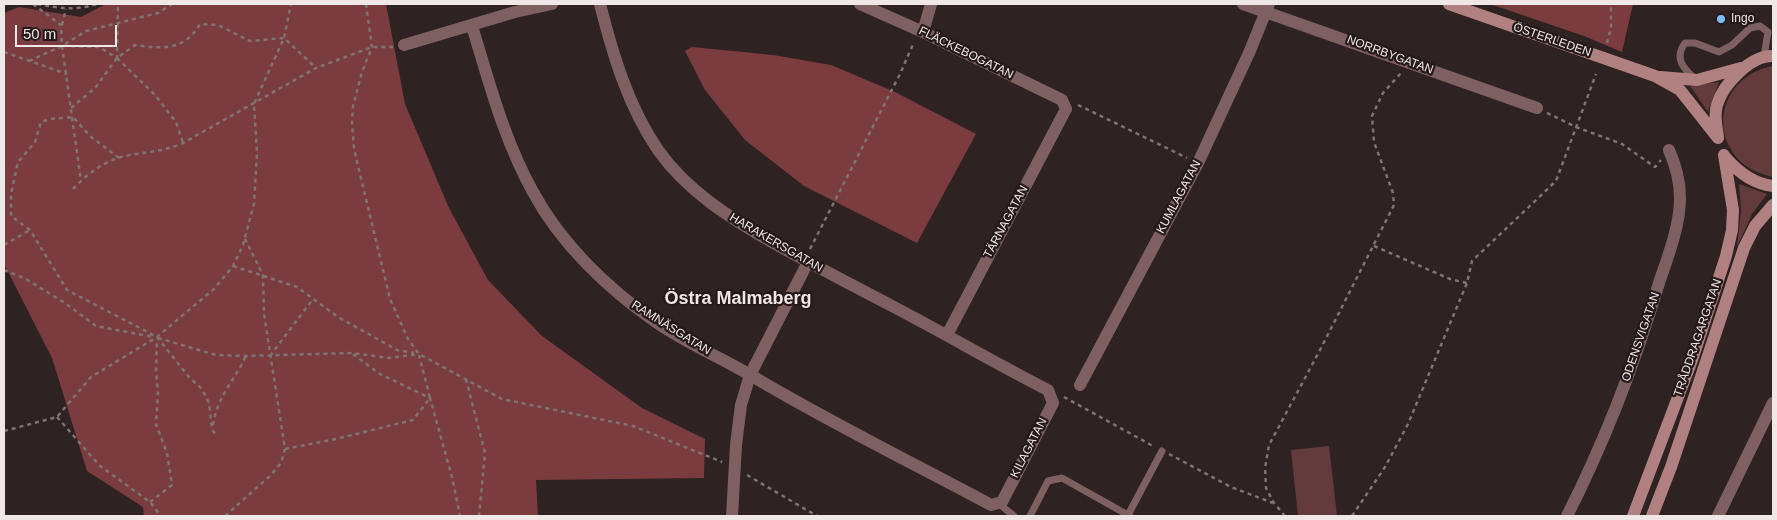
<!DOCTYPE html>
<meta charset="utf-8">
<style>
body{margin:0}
#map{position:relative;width:1777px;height:520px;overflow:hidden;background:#2f2222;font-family:Helvetica,sans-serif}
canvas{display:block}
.frame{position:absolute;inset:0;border:5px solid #f0e7e7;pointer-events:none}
.scale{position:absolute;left:15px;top:25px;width:102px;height:22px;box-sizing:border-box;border:2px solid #f0e7e7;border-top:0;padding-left:6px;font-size:15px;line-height:18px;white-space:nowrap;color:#f0e7e7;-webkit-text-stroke:4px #251919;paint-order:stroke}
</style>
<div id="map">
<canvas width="1777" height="520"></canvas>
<div class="frame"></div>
<div class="scale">50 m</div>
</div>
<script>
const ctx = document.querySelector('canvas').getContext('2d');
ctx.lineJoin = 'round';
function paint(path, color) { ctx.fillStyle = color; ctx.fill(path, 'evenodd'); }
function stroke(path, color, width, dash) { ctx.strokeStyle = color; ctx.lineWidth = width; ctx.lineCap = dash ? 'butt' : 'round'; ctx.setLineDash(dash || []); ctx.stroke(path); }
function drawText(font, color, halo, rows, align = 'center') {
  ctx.font = font + ' Helvetica,sans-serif'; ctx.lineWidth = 4.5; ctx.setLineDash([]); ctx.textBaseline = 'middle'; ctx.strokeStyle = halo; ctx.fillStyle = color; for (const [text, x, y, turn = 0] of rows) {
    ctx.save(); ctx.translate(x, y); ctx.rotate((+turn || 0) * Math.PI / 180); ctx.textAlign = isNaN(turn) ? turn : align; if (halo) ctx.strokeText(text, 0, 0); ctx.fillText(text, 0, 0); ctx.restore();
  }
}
paint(new Path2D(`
 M1773,66V177H1772C1759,173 1747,169 1738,159C1707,123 1728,74 1773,66Z
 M1719,82L1708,112L1690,86Z
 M1739,184L1767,194L1752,214L1737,247L1741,211Z
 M1329,446L1337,516H1298L1291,450Z`), '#633b3d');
paint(new Path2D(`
 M106,4H386L405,104L449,208L488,280L542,336L642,408L705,439L704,478L536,480L538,516H144L143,507L87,471L52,358L4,264V13L19,7L81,17Z
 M1490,4H1633L1622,52L1584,36Z
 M692,47L773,55L831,65L895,92L976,134L917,243L804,186L745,140L705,90L685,51Z`), '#7b3c3f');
stroke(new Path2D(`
 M33,4L61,25L62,46L81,181
 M37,4C60,8 74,11 97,4
 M366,4L372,47L362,72L353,106L352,123L354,149L390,299L408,339L419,354L502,399L633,426L722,462
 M62,25L66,9
 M1607,43L1611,28V4
 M63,46L99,47L117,58L118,4
 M4,52L67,74
 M117,58L155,95L176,122L183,143
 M29,61L62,46L86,31L158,13L172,4
 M1078,105L1187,158
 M71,108L95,88L117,58L135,45C163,49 184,51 200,24L218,25L250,41L284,38L316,68
 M1547,113L1576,127L1622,144L1655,167L1661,160
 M119,158L90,136L73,117L50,119L41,122L35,142L18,162L11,194V216L30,230L67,290L157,337L189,377L202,389L209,403L212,429L217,437
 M73,189C86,175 103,162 121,157C142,152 163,152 183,143L316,68L372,47H393
 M4,245L30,230
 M1374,246L1450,279L1467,283
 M810,249L900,74L914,42
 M233,266L297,287L338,317L397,350L414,353
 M4,270L26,279L65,303L96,326L153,337
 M158,338L216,355L246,356L352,353L389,358L419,354
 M353,354L380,374L430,398L452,477L460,516
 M270,356L313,299
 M466,379L485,453L479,516
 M1064,397L1153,446
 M57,417L100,466L150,502L161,516
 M213,425C218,395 233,383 246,356
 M4,431L57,417L91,377L157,337L215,288L233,266L243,245L254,204L257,153L254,104L284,38L291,4
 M285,449L336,439L413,420L430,398L419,355
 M1169,454L1231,487L1273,503
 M747,475L817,516
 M150,502L172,485L167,453L156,424L158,393L156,370L157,339
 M225,516L271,475L281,463L285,449L264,314L263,275L245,239
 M1285,516L1274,503L1266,488L1265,468L1269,445L1320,350L1394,205L1393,193L1374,142L1372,116L1383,93L1401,73
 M1352,516L1385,467L1408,424L1467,283L1472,261L1556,181L1596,74`), '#7f7373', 2.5, [4, 4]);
stroke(new Path2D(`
 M1694,78C1683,68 1674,58 1685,43H1695L1719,52L1732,45L1750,28L1760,26L1768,32L1764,56
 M998,503L1014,516
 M1030,516L1048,481L1062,478L1128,515L1127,516
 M1130,516L1128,515L1162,451`), '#7f6061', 7);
stroke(new Path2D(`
 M860,4L923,32L1062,100L1066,109L947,335
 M1243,4L1537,108
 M472,26C489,82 504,140 533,192C561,244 608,289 656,322C686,343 720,357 752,376C829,422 911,462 991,505L1002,502L1053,403L1048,390C995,363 944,333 892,306C852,285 811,264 772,242C730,218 687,191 658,150C628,106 613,55 600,4
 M923,32L931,4
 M404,45L515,12L552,4
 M1080,385L1198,163L1249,53L1269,4
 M1567,516C1605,441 1635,363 1659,283C1668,256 1680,226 1680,198C1680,180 1676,166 1669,150
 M1718,516L1773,403`), '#7f6061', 12);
stroke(new Path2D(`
 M732,516L736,445L741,405L750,375L808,262`), '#7f6061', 12);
stroke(new Path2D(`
 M1449,4L1655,76L1680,90L1718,138
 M1660,77L1697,80L1741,68
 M1718,136C1716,126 1714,115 1717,105C1723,84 1751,55 1773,56
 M1725,157C1738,172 1753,184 1773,186
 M1633,516L1692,360L1726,256L1732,230L1733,210L1724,155
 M1652,516L1671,467L1744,248L1755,226L1773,205`), '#b18181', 12);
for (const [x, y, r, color] of [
 [1721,19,5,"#7dbef9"]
]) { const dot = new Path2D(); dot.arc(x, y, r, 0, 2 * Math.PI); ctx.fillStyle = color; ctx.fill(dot); stroke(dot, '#251919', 2); }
drawText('12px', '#f0e7e7', '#251919', [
 ["Ingo",1731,19]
], 'left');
drawText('12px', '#f0e7e7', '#251919', [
 ["ÖSTERLEDEN",1552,40,19],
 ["FLÄCKEBOGATAN",966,53,26],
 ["NORRBYGATAN",1390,55,20],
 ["KUMLAGATAN",1179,197,-62],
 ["TÄRNAGATAN",1006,222,-62],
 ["HARAKERSGATAN",776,243,30],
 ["RAMNÄSGATAN",671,328,32],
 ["ODENSVIGATAN",1641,337,-71],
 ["TRÅDDRAGARGATAN",1698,338,-71],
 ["KILAGATAN",1029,448,-63]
]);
drawText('bold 18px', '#f0e7e7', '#251919', [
 ["Östra Malmaberg",738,299]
]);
</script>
